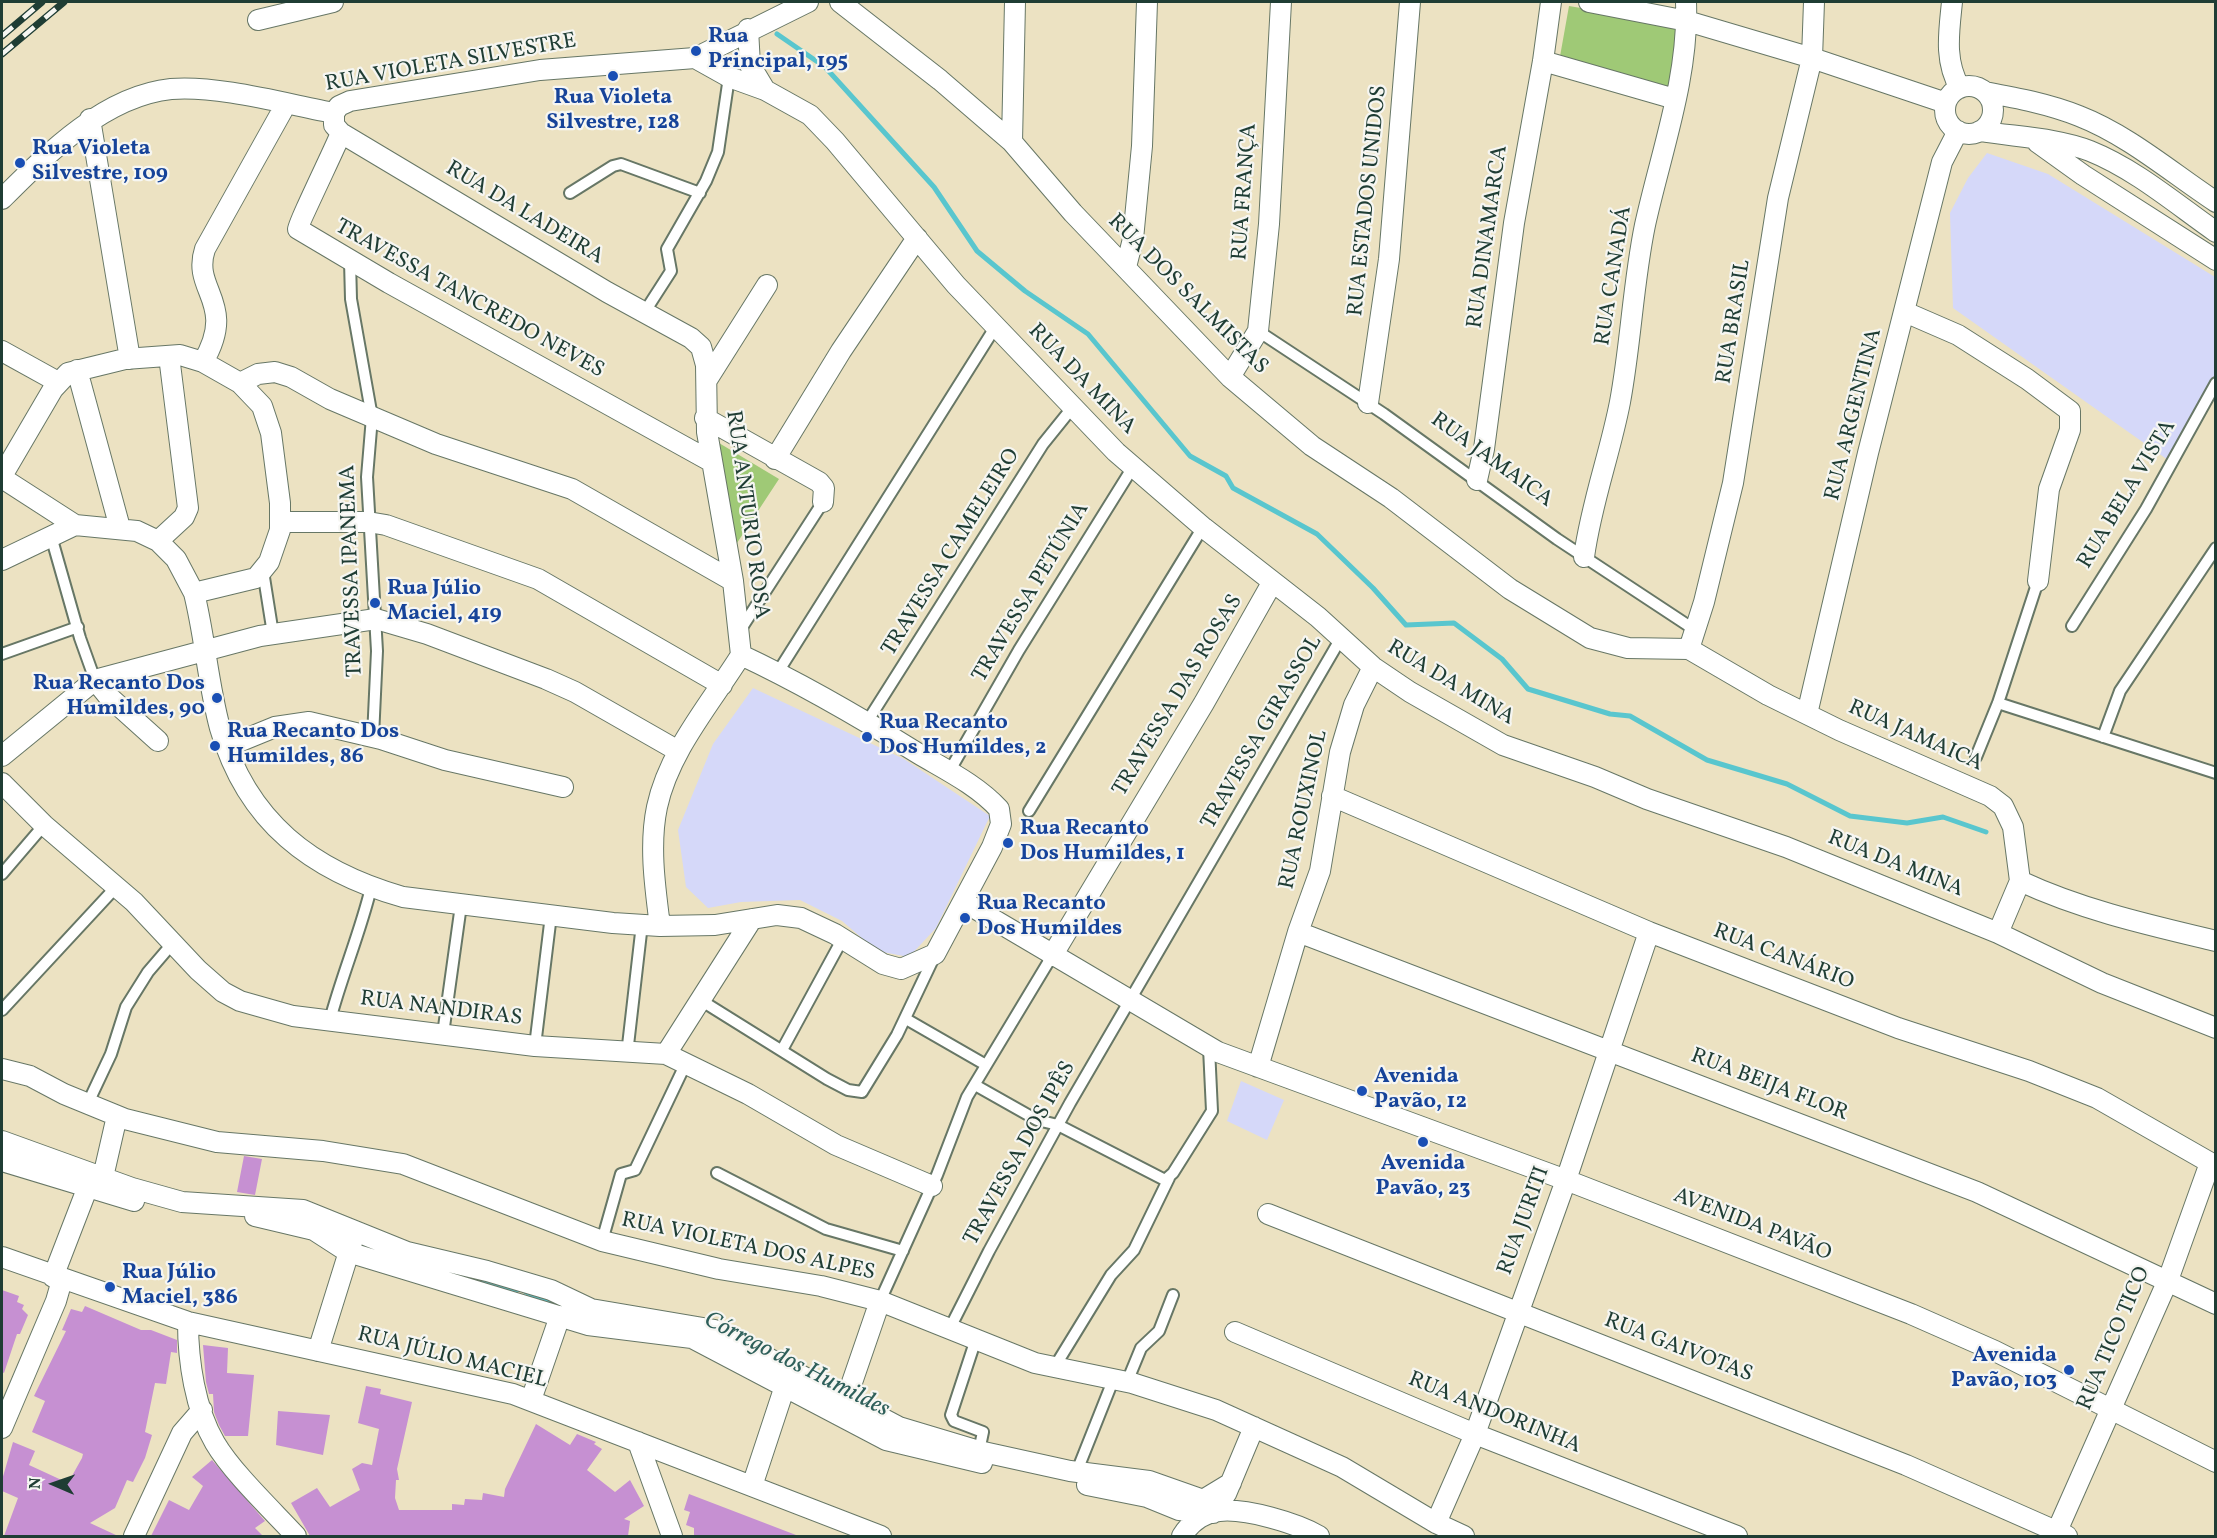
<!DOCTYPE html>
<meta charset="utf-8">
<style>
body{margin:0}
#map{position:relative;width:2217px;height:1538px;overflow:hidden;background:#ece2c2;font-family:Vollkorn,serif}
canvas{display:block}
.frame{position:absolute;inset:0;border:3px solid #1f3d34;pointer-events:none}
.north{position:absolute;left:24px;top:1454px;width:60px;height:60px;-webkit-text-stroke:4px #f6f6f2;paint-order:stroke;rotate:272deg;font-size:16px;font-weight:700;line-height:24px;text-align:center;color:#1f3d34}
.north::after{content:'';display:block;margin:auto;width:21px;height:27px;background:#1f3d34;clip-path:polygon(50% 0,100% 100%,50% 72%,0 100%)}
</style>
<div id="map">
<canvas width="2217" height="1538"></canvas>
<div class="frame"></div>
<div class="north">N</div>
</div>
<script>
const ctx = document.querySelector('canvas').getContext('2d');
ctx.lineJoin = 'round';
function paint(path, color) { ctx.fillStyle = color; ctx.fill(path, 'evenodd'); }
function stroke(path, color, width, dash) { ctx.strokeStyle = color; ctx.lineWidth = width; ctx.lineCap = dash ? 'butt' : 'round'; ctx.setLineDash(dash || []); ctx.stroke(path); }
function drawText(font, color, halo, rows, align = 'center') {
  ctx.font = font + ' Vollkorn,serif'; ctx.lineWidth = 4.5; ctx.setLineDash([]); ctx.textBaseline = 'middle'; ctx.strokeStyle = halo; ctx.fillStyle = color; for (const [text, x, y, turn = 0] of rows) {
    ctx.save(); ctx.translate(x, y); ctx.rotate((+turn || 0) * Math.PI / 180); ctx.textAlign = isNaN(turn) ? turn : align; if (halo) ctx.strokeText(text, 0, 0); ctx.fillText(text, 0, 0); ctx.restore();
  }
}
paint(new Path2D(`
 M1987,153L2048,174L2215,277V374L2168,460L1953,308L1950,213L1968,178Z
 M753,688L904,759L990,816L936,928L909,957L877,951L842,921L800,900L741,902L708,908L686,887L678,830L713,744Z
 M1241,1081L1284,1100L1267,1140L1227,1121Z`), '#d5d8f9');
paint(new Path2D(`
 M1569,6L1681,25L1668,91L1559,62Z
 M719,443L779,479L735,546Z`), '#9fc976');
stroke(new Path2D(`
 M777,34L825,67L934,187L977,251L1025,291L1088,334L1190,456L1226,476L1233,488L1317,534L1373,588L1406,625L1454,623L1502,659L1528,689L1610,714L1630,716L1707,760L1787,784L1850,816L1907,823L1943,817L1986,832
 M468,1279L517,1290
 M526,1292L562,1308`), '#59c6ce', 5);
paint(new Path2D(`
 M244,1156L262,1159L255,1195L237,1192Z
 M2,1290L19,1296L17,1302L24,1305L22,1309L28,1315L20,1334H17L4,1373L2,1372Z
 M85,1306L141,1330H151L177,1340V1353L171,1352L166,1384L155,1383L145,1432L152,1435L145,1458L133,1482L127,1480L115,1508L90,1523L118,1536H4L18,1498L2,1491V1480L13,1442L35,1451L29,1465L68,1483L82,1458L83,1454L32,1432L45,1401L34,1396L66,1331L62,1330L71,1309L82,1312Z
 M203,1345L228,1348L227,1373L254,1375L248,1436H225L219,1425L214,1412L213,1394H209L206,1382Z
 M366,1386L381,1389L380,1394L412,1402L397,1469L399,1480H396L395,1498L399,1510H452V1504L464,1505L465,1499L482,1500L483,1493L504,1497L505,1489L536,1424L570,1445L577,1434L596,1442L594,1444L602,1449L587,1470L615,1492L630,1480L644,1506L624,1519L630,1521L628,1536H310L291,1503L317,1488L330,1507L360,1490L352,1469L362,1463L372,1465L379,1429L358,1423Z
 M278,1411L330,1415L323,1455L276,1445Z
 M212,1460L265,1521L255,1528L263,1536H151L169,1500L189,1510L203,1486L192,1477Z
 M689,1494L796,1535V1536H694V1528L686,1525L690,1512L684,1510Z`), '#c690d2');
const lane = new Path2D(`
 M570,193L613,166L621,164L700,193
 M350,261L351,299L372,417L367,477L377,651L373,737
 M644,313L671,271L667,249L706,181L718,152L729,77
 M1258,331L1384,414L1557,539L1695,630
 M51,536L80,638L95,680
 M263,571L273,634
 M2072,626L2146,509L2216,383
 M739,632L823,502
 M2,654L78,627
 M778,672L996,326
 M1998,703L2216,773
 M867,722L1043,444L1072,408
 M2103,737L2120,691L2216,548
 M1976,757L1998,703L2038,581
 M949,772L1019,650L1133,467
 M1029,811L1203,527
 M2,874L44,825
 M702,1001L827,1079L848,1090L862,1092L897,1035L935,955
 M2,1010L117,886
 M906,1019L986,1065
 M330,1020C342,975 360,933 371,888
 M443,1034L461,905
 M535,1046L551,915
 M782,1050L843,938
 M627,1054L642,924
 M975,1085L1037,1120L1058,1125L1165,1180L1173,1173L1212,1111L1209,1048
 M87,1105L111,1054L126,1007L148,972L172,944
 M717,1173L826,1229L903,1251
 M602,1241L621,1174L635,1170L686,1063
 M880,1301L937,1175L967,1097L1052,956
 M950,1328L989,1251L1070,1103L1341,638
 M976,1339L951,1415L954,1421L983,1432L979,1451
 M1054,1368L1111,1275L1134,1250L1169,1178
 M1127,1382L1141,1348L1159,1331L1173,1295
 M1077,1471L1114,1378`);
const street = new Path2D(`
 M840,2L940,80L1012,142L1073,213L1230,377L1312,446L1391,498L1510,589L1590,638L1628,648L1689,649L1768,695L1839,730L1990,796L2003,806L2013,827L2020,881L1998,933
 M1589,2L1687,21L1812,58L1946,103
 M1952,2C1949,32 1944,61 1960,88
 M258,20L333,2
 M748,29L750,65L765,90
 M695,58L729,77L765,90L810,115L835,141L956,285L1116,452L1204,528L1318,617L1373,667L1410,692L1503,745L1595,777L1647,799L1786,847L1998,933L2102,983L2216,1028
 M1543,61L1675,99
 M1945 110a24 24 0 1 1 48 0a24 24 0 1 1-48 0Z
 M1985,92C2017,98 2049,104 2079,116C2128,135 2172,173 2216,202
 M334,113V125L341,133L607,292L691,338L701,347L706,365L707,432L733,581L741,655
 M334,113L339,106L350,101L540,70L695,58L808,2
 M90,119L130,359
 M1980,131C2016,137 2057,138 2090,151C2135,169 2176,204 2216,232
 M341,133C336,146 298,224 298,229L389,283L712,462
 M1012,142L1015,2
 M2037,142L2083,175L2216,260
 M2,199C47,154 104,96 171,89C218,85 286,104 334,113
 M1126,267L1133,239L1142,146L1147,2
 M1905,312L1958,335L2027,379L2070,411V430L2049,489L2038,581
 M2,351L58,382
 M203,362C238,302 191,291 205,249L286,104
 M77,370L120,528
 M1230,377L1258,331L1269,224L1281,2
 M707,380L767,285
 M240,383L258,374L275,372L291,377L330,399L436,444L572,489L733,581
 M1368,403L1389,259L1410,2
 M705,418L819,482L824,488L823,502
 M775,459L841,351L917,238
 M2,476L53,389L68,373L125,359L180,355L203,362L240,383L262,406L271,433L280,503V530L269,562L256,578L194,593
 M2,478L75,525
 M1477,480L1484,449L1514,223L1543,61L1551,2
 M281,522H368L386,525L538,579L722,685
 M158,541L184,517L188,508L169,356
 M1584,557C1591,504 1610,454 1620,402C1631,343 1633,283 1645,225C1661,152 1689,77 1686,2
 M2,560L75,525L137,531L158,541L176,559L194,593C205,637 208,684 220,728C247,822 312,871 403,897L613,923L660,926L715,925L777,915L801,918L835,934L883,964L901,969L935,954L992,847L1001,824L999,809C977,785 946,770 919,754C861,718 803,684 741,655
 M1689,649L1704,602L1733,483L1778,198L1812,58L1814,2
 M95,680L108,696L158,741
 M1807,714L1868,453L1942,162L1958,131
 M226,747L275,727L309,722L381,739L445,760L563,787
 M2,756L95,680L260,636L376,619L427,634L546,679L575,692L673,748
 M2,783L44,825L134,902L198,970L223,992L240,1001L293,1016L535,1046L666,1054L748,1094L836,1145L932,1186
 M1332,796L1649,932L1898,1028L2029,1071L2097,1098L2216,1166
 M2020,881C2082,910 2149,925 2216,941
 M964,902L1218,1052L1566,1180L1911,1314L1995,1351L2216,1462
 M660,926C655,887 649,845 657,807C669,751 711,703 741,655
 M1298,932L1977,1192L2216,1304
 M1052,956L1204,703L1272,583
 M666,1054L752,919
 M1258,1067L1298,932L1320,871L1340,752L1354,705L1373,667
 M2,1069L30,1076L64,1094L125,1119L217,1142L323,1151L403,1164L602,1241L719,1269L821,1286L880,1301L1035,1363L1132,1383L1216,1410L1342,1467L1436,1523L1464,1536
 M2,1141L132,1188L182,1202L303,1210L407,1252L487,1271L551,1290L591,1309L715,1330L899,1427L979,1451L1070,1471L1149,1481L1203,1500L1231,1483
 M2,1161L134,1201
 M103,1177L117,1116
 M1268,1214L1906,1465L2067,1536
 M255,1216L314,1230L348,1252L588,1325L692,1338L886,1440L982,1463
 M2,1257L188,1322L513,1394L881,1536
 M53,1277L92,1176
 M188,1322C188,1361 195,1409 215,1443C232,1472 272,1510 296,1536
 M1235,1332L1475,1434L1737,1536
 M318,1351L352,1242
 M847,1397L880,1301
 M531,1400L560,1316
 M2,1428L56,1301L62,1280
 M638,1442L672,1536
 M1087,1485L1147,1497L1179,1510L1213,1513
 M752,1486L785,1386
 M1226,1494L1254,1427
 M1436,1523L1475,1434L1566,1180L1649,932
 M2057,1531L2168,1280L2210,1163
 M134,1536L182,1433L202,1410
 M1182,1536C1190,1523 1203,1513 1219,1511C1246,1508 1296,1523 1319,1536`);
stroke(lane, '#677766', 14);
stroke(street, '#677766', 22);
stroke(lane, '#fff', 10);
stroke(street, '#fff', 20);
const rail = new Path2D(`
 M2,36L42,2
 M2,54L64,2`);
stroke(rail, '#1f3d34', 7);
stroke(rail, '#f6f6f2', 4.5, [14]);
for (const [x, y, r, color] of [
 [696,51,6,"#1a4fb4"],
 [613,76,6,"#1a4fb4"],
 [20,163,6,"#1a4fb4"],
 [375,603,6,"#1a4fb4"],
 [217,698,6,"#1a4fb4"],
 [867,737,6,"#1a4fb4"],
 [215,746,6,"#1a4fb4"],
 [1008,843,6,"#1a4fb4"],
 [965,918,6,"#1a4fb4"],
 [1362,1091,6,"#1a4fb4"],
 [1423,1142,6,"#1a4fb4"],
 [110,1287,6,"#1a4fb4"],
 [2069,1370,6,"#1a4fb4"]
]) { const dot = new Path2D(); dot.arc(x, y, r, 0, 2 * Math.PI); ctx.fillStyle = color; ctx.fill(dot); stroke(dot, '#f6f6f2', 2); }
drawText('bold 22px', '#164399', '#f6f6f2', [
 ["Rua",708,38],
 ["Principal, 195",708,63],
 ["Rua Violeta",613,99,"center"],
 ["Silvestre, 128",613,124,"center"],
 ["Rua Violeta",32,150],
 ["Silvestre, 109",32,175],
 ["Rua Júlio",387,590],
 ["Maciel, 419",387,615],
 ["Rua Recanto Dos",205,685,"right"],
 ["Humildes, 90",205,710,"right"],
 ["Rua Recanto",879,724],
 ["Dos Humildes, 2",879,749],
 ["Rua Recanto Dos",227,733],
 ["Humildes, 86",227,758],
 ["Rua Recanto",1020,830],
 ["Dos Humildes, 1",1020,855],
 ["Rua Recanto",977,905],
 ["Dos Humildes",977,930],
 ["Avenida",1374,1078],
 ["Pavão, 12",1374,1103],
 ["Avenida",1423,1165,"center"],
 ["Pavão, 23",1423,1190,"center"],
 ["Rua Júlio",122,1274],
 ["Maciel, 386",122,1299],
 ["Avenida",2057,1357,"right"],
 ["Pavão, 103",2057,1382,"right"]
], 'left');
drawText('22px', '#1f3d34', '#f6f6f2', [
 ["RUA VIOLETA SILVESTRE",451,64,-10],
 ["RUA FRANÇA",1246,192,-86],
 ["RUA ESTADOS UNIDOS",1369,201,-84],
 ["RUA DA LADEIRA",524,214,31],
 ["RUA DINAMARCA",1489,237,-82],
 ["RUA CANADÁ",1615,276,-81],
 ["RUA DOS SALMISTAS",1187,295,45],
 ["TRAVESSA TANCREDO NEVES",469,300,29],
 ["RUA BRASIL",1735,322,-81],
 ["RUA DA MINA",1081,380,46],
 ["RUA ARGENTINA",1855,415,-76],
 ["RUA JAMAICA",1491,461,36],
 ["RUA BELA VISTA",2128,495,-59],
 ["RUA ANTURIO ROSA",746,515,82],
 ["TRAVESSA CAMELEIRO",952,553,-58],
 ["TRAVESSA IPANEMA",353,571,-92],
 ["TRAVESSA PETÚNIA",1032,593,-59],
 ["RUA DA MINA",1450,684,31],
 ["TRAVESSA DAS ROSAS",1179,696,-59],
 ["TRAVESSA GIRASSOL",1263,733,-60],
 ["RUA JAMAICA",1915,737,24],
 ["RUA ROUXINOL",1305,810,-78],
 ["RUA DA MINA",1895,865,22],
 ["RUA CANÁRIO",1783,958,21],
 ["RUA NANDIRAS",441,1010,7],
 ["RUA BEIJA FLOR",1769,1086,21],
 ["TRAVESSA DOS IPÊS",1021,1154,-61],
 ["RUA JURITI",1525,1221,-70],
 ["AVENIDA PAVÃO",1752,1226,21],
 ["RUA VIOLETA DOS ALPES",748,1248,12],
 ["RUA TICO TICO",2115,1339,-67],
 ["RUA GAIVOTAS",1678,1349,21],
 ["RUA JÚLIO MACIEL",452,1359,14],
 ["RUA ANDORINHA",1494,1414,22]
]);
drawText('italic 24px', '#2e5f5a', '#f6f6f2', [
 ["Córrego dos Humildes",796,1366,27]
]);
</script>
